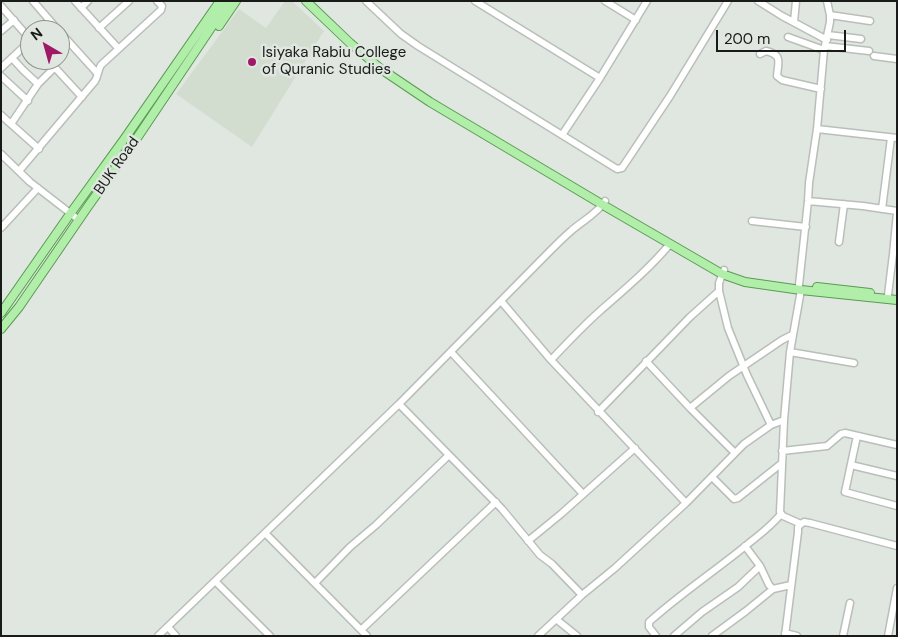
<!DOCTYPE html>
<style>
body{margin:0}
#map{position:relative;width:898px;height:637px;overflow:hidden;background:#e0e6e0;font-family:"DM Sans",sans-serif}
canvas{display:block}
.frame{position:absolute;inset:0;border:2px solid #191b19;pointer-events:none}
.north{position:absolute;left:20px;top:20px;width:50px;height:50px;box-sizing:border-box;background:#e0e6e0;border:1px solid #909590;border-radius:50%;rotate:322deg;font-size:14px;font-weight:700;line-height:20px;text-align:center;color:#191b19}
.north::after{content:'';display:block;margin:auto;width:18px;height:22px;background:#a01967;clip-path:polygon(50% 0,100% 100%,50% 72%,0 100%)}
.scale{position:absolute;left:716px;top:30px;width:130px;height:22px;box-sizing:border-box;border:2px solid #191b19;border-top:0;padding-left:6px;font-size:15px;line-height:18px;white-space:nowrap;color:#191b19;-webkit-text-stroke:4px #e0e6e0;paint-order:stroke}
</style>
<div id="map">
<canvas width="898" height="637"></canvas>
<div class="frame"></div>
<div class="north">N</div>
<div class="scale">200 m</div>
</div>
<script>
const ctx = document.querySelector('canvas').getContext('2d');
ctx.lineJoin = 'round';
function paint(path, color) { ctx.fillStyle = color; ctx.fill(path, 'evenodd'); }
function stroke(path, color, width, dash) { ctx.strokeStyle = color; ctx.lineWidth = width; ctx.lineCap = dash ? 'butt' : 'round'; ctx.setLineDash(dash || []); ctx.stroke(path); }
function drawText(font, color, halo, rows, align = 'center') {
  ctx.font = font + ' "DM Sans",sans-serif'; ctx.lineWidth = 5; ctx.setLineDash([]); ctx.textBaseline = 'middle'; ctx.strokeStyle = halo; ctx.fillStyle = color; for (const [text, x, y, turn = 0] of rows) {
    ctx.save(); ctx.translate(x, y); ctx.rotate((+turn || 0) * Math.PI / 180); ctx.textAlign = isNaN(turn) ? turn : align; if (halo) ctx.strokeText(text, 0, 0); ctx.fillText(text, 0, 0); ctx.restore();
  }
}
paint(new Path2D(`
 M285,1H292L324,31L252,147L176,94L239,9L266,28Z`), '#d2ddd0');
const minor = new Path2D(`
 M33,1L58,30
 M75,1L118,48
 M366,1L401,34L418,46L617,169L622,168L670,96L728,1
 M475,1L600,78
 M605,1L636,20
 M758,1L782,16L827,40
 M1,6L30,39
 M81,8L88,1
 M830,15L870,21
 M794,22L796,1
 M99,28L129,1
 M1,31L14,20
 M60,32L97,73
 M828,35L861,39
 M788,37L824,50
 M825,46L869,51
 M760,54L766,51C783,55 778,62 777,76L782,80L821,89
 M874,56L897,59
 M12,58L23,70L38,84
 M48,60L82,97
 M1,68L30,41
 M1,76L28,101
 M1,115L39,149
 M11,124L38,84L54,68
 M817,129L897,138
 M562,135L600,78L647,1
 M1,154L30,182L79,220
 M19,171L95,81C98,76 98,70 101,65L161,10L162,6L157,1
 M808,201L863,206L897,211
 M882,209L891,138
 M752,221L806,227
 M1,228L38,188
 M839,242L844,204
 M724,270L719,283V291L728,328L747,375L771,425
 M799,285L808,201L809,183L817,129L824,50L830,22V15L827,1
 M801,290L790,352L784,420L780,512L783,516L801,524L804,522L810,523L897,546
 M888,295L893,254L897,213
 M501,301L551,360L686,503
 M451,352L583,494
 M790,352L854,363
 M551,360C567,343 583,326 600,311C625,289 649,269 670,244
 M646,361L690,408L735,453
 M399,404L502,509L540,555L552,564L582,595
 M690,408L729,376L782,340L792,335
 M598,412L690,317L719,291
 M857,436L845,492L897,506
 M782,451L827,446L841,434L845,433L897,445
 M851,465L897,476
 M712,477L734,499L738,498L782,463
 M265,533L367,636
 M528,541L561,514L635,448
 M745,546L760,566L769,585L773,589
 M215,581L270,636
 M315,583L350,547L376,525L449,455
 M556,619L577,636
 M168,627L176,636
 M361,630L496,502
 M785,633L797,636
 M158,636L399,404L550,251C557,244 564,237 571,231C582,221 597,214 605,201
 M538,636L582,595L615,568L686,503L744,444L771,425L784,420
 M656,636L649,627V622C679,595 712,573 743,548C756,537 770,528 781,514
 M674,636L702,612L738,587L760,566
 M712,636L746,611L773,589L791,585
 M785,636L798,532V527L801,524
 M843,636L850,603
 M888,636L897,588`);
const major = new Path2D(`
 M306,1L350,43L381,69L430,102L603,205L722,274L745,282L801,290L897,300
 M219,26L236,1
 M817,287L870,293
 M1,313L70,214L125,138L220,1
 M1,329L19,307L89,205L137,138L229,1`);
stroke(minor, '#b9bfb8', 9);
stroke(major, '#5a9c52', 10);
stroke(minor, '#fff', 6);
stroke(major, '#b1eeaa', 8);
for (const [x, y, r, color] of [
 [252,62,5,"#a01967"]
]) { const dot = new Path2D(); dot.arc(x, y, r, 0, 2 * Math.PI); ctx.fillStyle = color; ctx.fill(dot); stroke(dot, '#e0e6e0', 2); }
drawText('15px', '#191b19', '#e0e6e0', [
 ["Isiyaka Rabiu College",262,53],
 ["of Quranic Studies",262,70]
], 'left');
drawText('15px', '#191b19', '#e0e6e0', [
 ["BUK Road",117,166,-55]
]);
</script>
